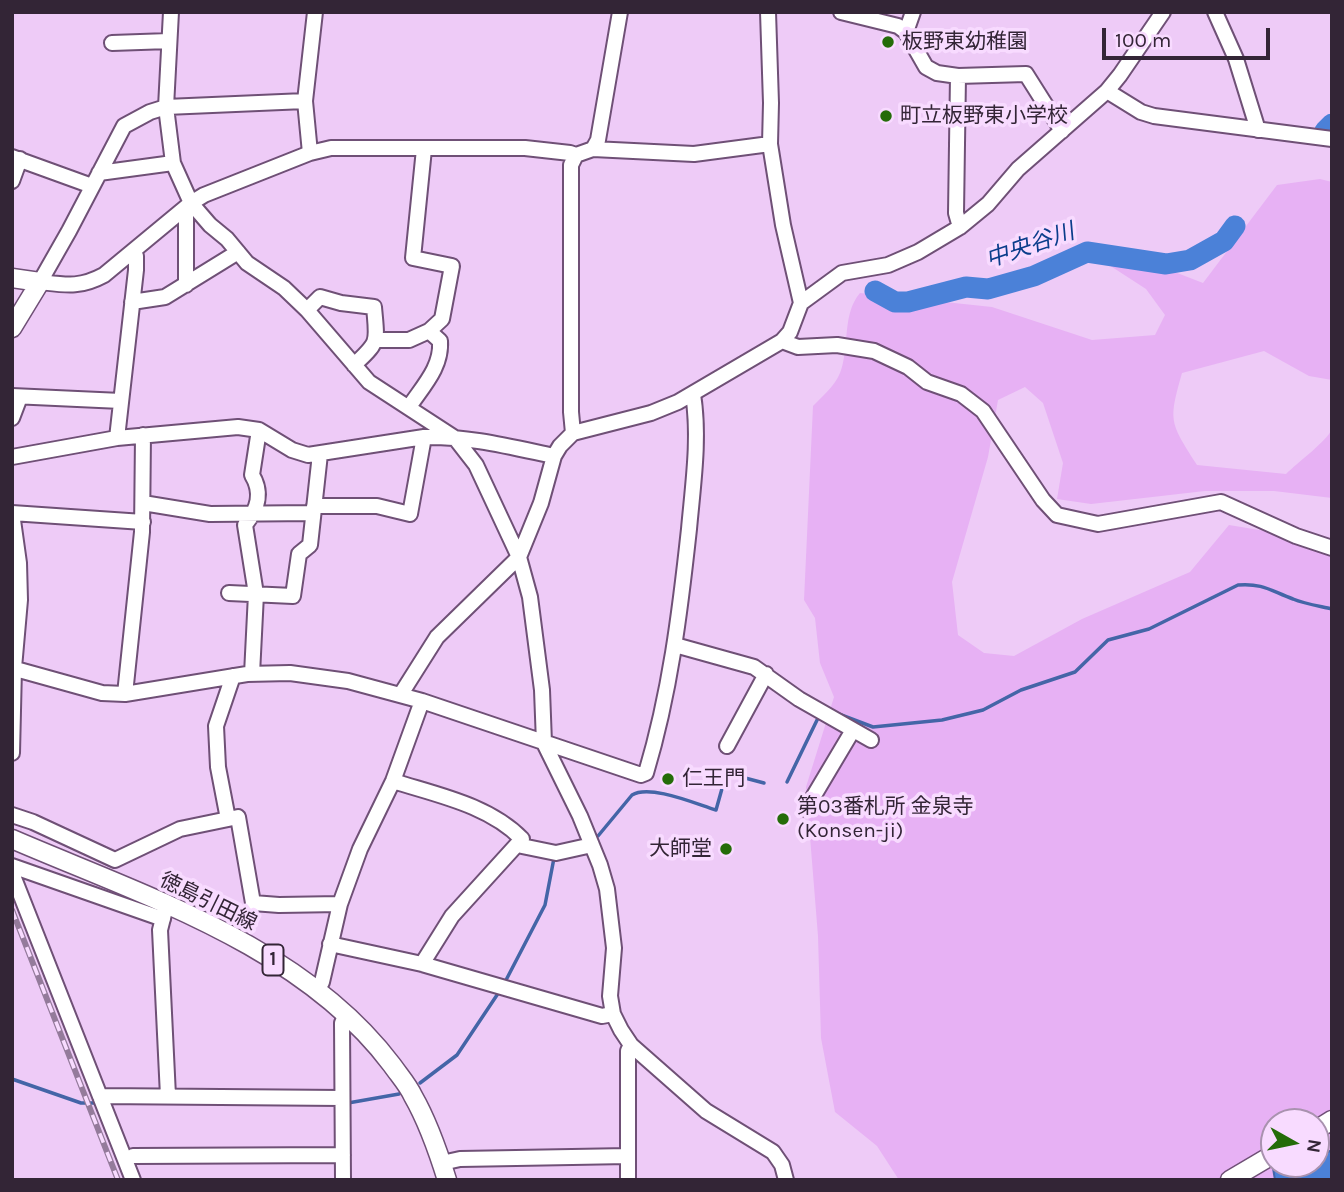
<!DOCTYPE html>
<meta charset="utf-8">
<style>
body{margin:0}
#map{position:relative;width:1344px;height:1192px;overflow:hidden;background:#eecbf7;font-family:Karla,sans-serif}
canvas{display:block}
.frame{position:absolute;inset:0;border:14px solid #332536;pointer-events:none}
.north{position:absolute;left:1260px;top:1108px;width:70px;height:70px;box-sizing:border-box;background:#f8dbff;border:2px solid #a992af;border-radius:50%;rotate:99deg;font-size:19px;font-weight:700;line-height:28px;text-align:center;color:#332536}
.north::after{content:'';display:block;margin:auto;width:24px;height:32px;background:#246c09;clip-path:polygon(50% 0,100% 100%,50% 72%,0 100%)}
.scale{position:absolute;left:1102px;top:28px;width:168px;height:32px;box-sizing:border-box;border:4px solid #332536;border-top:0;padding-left:9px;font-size:21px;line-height:24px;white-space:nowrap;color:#332536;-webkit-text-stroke:5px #f8dbff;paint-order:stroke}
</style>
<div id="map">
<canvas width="1344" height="1192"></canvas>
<div class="frame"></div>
<div class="north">N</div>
<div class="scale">100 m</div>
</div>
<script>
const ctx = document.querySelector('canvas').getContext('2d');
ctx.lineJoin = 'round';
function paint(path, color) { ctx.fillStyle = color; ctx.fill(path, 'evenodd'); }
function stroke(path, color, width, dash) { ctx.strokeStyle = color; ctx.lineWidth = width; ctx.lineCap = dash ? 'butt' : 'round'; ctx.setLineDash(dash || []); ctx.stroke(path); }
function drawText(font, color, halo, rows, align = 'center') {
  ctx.font = font + ' Karla,"Noto Sans JP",sans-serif'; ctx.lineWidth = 7; ctx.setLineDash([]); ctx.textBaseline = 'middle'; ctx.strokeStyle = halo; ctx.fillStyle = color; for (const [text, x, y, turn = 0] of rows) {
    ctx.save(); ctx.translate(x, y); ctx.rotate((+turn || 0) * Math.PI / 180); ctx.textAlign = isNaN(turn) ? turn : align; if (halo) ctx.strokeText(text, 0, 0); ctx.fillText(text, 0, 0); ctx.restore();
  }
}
paint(new Path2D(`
 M1320,179L1332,182V380L1309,376L1264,351L1182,373C1168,422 1170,422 1197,465L1286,474C1297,463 1327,441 1332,429V498L1274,491H1205L1091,504L1057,499L1063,463L1043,403L1025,387L998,400L988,457L952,582L958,635L984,653L1014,656L1082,619L1190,572L1229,525L1332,542V1150L1324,1154L1316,1152V1122H1274V1164H1279L1273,1168L1275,1180H899L877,1146L835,1112L821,1038L818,936L806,787L834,697L820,663L815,618L804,600L813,406C825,394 838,383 842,367C849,342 843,313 860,293L992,307L1092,340L1155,335L1165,315L1146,289L1109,265L1118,250L1203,283L1277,185Z`), '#e7b1f4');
const water = new Path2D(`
 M1332,1150V1180H1275L1273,1168L1279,1164H1316V1152L1324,1154Z`);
paint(water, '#4b81d8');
stroke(water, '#4465a7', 2);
stroke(new Path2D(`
 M836,713L873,727L942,720L983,710L1021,690L1075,672L1108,640L1149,629L1238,585C1263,583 1271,591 1293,599C1305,604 1319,606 1332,609
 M787,782L819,716
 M598,836L632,795C650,784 696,804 716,810L723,785L730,774L764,783
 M505,982L545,905L554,858
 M12,1079L81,1103H97
 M420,1083L457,1055L499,992
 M108,1103H146
 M348,1103L399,1094`), '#4465a7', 3.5);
stroke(new Path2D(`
 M1325,131L1332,124
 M875,291L895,302H908L966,287L988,289L1034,276L1087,252L1166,264L1190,260L1224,241L1235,226`), '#4b81d8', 21);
const minor = new Path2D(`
 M171,12L166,107L173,163L191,203L210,225L227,239L247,263L284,288L307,310L369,382L455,438L476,465L519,557L530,597L542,690L544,743L580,816L600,865L607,889L614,948L610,996L613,1014L621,1030L631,1045L706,1111L773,1152L782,1165L786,1180
 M768,12L771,103L770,144L783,225L801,303L790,332L782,341
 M841,12L898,26L906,32L926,67L937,73L958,76
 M1215,12L1236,59L1258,130
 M906,32L913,12
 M112,43L169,41
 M1107,91L1141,112L1154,116L1332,139
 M305,101L166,107L150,112L124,126L69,231L40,282C66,285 80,288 104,275L191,203L204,195L310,153L331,148H525L570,153L576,155L593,149L694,154L770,144
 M593,149L598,140L620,12
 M310,153L305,101L315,12
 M12,157L92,186
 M99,173L173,163
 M12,181L20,159
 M186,208V285
 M960,227L956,213L958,76L1026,74L1062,131
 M132,302L165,297L238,252
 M801,303L842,273L888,265L918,252L960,227L988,204L1018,169L1107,91L1120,75L1163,12
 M307,310L320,297L341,303L374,307C377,342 380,341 354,365
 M376,340H409L429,331
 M12,396L121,401
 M409,407C423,386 442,367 440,341L429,331L442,319L452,266L413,258L424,149
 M12,418L20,397
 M573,433L571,412V165L576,155
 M117,438L136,270V256L133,251
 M12,457L117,438L238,427L259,430L292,450L308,455L424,437C468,436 511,447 554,456
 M143,503L210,514L313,513
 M314,506H377L410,514L424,437
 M12,513L19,563L20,600L14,668L12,753
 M12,513L143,522
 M229,593L293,596L299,554L310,545L320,454
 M675,645L754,667L799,699L871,740
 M12,668L102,693L125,694L247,674L290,673L348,681L422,701L641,775L646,773C670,693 680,612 689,529C693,484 700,438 693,394
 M252,674L256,594L245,525C258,509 263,493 252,475L259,430
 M125,694L142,532L143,435
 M401,694L437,637L519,557L541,503L554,456L560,446L573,433L651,413L678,402L782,341L798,347L837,345L874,351L908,367L927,382L961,394L983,411L1043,500L1057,515L1098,524L1221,502L1296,536L1332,548
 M727,746L766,674
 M393,781C437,795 489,805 522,839L452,916L422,964
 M806,809L853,730
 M12,815L33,822L115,860L180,829L238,817L253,903L279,905L340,904
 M228,819L218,767L216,726L233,676
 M517,845L556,853L592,845
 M12,866L163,919
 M12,873L133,1180
 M166,906L160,930L168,1096
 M330,944L422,964L602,1016L613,1014
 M317,990L322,982L340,904L360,849L393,781L422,701
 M100,1096L342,1098
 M133,1156L343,1155
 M442,1163L460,1159L628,1156
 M343,1180L342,1023L346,1014
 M628,1180V1051L631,1045`);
const major = new Path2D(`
 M12,278L40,282L12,328
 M12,839C144,896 303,946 392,1065C399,1075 408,1085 413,1096C428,1122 438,1151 447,1180
 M1316,1130L1332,1120
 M1230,1180L1274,1154`);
stroke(minor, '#6f5076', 18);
stroke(major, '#6f5076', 21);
stroke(minor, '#fff', 14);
stroke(major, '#fff', 18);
const rail = new Path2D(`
 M12,910L118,1180`);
stroke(rail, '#947b9b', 6);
stroke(rail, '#f8dbff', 3.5, [10]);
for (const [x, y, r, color] of [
 [888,42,7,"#246c09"],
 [886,116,7,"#246c09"],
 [668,779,7,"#246c09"],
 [783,819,7,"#246c09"],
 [726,849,7,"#246c09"]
]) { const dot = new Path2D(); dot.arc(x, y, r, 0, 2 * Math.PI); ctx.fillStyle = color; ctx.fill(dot); stroke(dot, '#f8dbff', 2.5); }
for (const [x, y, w] of [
 [273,960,21]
]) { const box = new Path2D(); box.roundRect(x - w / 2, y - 15.5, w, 31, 5); ctx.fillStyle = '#f8dbff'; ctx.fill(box); stroke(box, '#332536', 2); }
drawText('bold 19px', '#332536', null, [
 ["1",273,960]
]);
drawText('21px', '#332536', '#f8dbff', [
 ["板野東幼稚園",902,42],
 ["町立板野東小学校",900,116],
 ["仁王門",682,779],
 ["第03番札所 金泉寺",797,807],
 ["(Konsen-ji)",797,831],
 ["大師堂",712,849,"right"]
], 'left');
drawText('21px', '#332536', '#f8dbff', [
 ["徳島引田線",208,902,26]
]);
drawText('italic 23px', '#0a3d8b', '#f8dbff', [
 ["中央谷川",1030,246,-19]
]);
</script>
